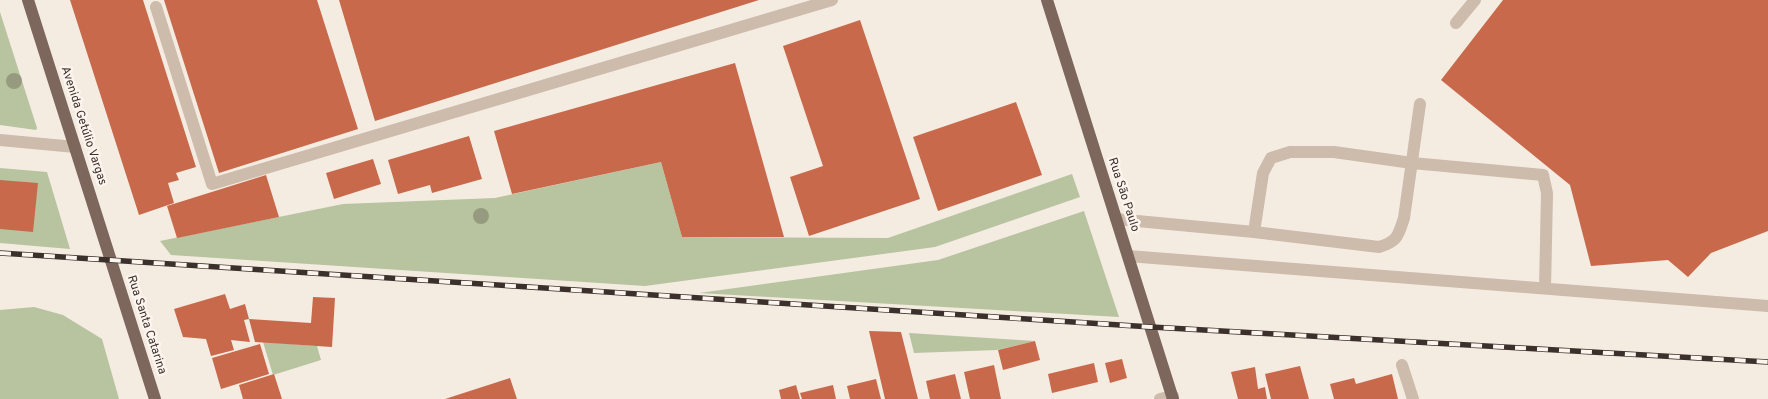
<!DOCTYPE html>
<meta charset="utf-8">
<style>
body{margin:0}
canvas{display:block;background:#f4ebe1}
</style>
<canvas width="1768" height="399"></canvas>
<script>
const ctx = document.querySelector('canvas').getContext('2d');
ctx.lineJoin = 'round';
function paint(path, color) { ctx.fillStyle = color; ctx.fill(path, 'evenodd'); }
function stroke(path, color, width, dash) { ctx.strokeStyle = color; ctx.lineWidth = width; ctx.lineCap = dash ? 'butt' : 'round'; ctx.setLineDash(dash || []); ctx.stroke(path); }
function drawText(font, color, halo, rows, align = 'center') {
  ctx.font = font + ' Overpass,sans-serif'; ctx.lineWidth = 5; ctx.setLineDash([]); ctx.textBaseline = 'middle'; ctx.strokeStyle = halo; ctx.fillStyle = color; for (const [text, x, y, turn = 0] of rows) {
    ctx.save(); ctx.translate(x, y); ctx.rotate((+turn || 0) * Math.PI / 180); ctx.textAlign = isNaN(turn) ? turn : align; if (halo) ctx.strokeText(text, 0, 0); ctx.fillText(text, 0, 0); ctx.restore();
  }
}
paint(new Path2D(`
 M0,12L37,128L36,130L0,125Z
 M661,162L682,237L888,238L1072,174L1080,197L935,247L645,286L171,255L160,241L343,204L495,198Z
 M0,168L47,172L70,249L0,243Z
 M1084,211L1119,317L699,293L938,260Z
 M34,307L63,315L102,339L119,399H0V310Z
 M909,333L1035,341L997,350L914,353Z
 M263,342L317,346L321,360L273,375Z`), '#b8c4a0');
paint(new Path2D(`
 M70,0H143L196,167L176,173L179,180L168,183L174,203L139,215Z
 M164,0H317L358,129L219,173Z
 M339,0H759L375,121Z
 M1503,0H1768V231L1711,253L1688,277L1668,260L1591,266L1570,185L1441,80Z
 M860,20L920,199L809,236L790,177L823,166L783,46Z
 M735,63L784,237H682L661,162L512,194L494,131Z
 M1016,102L1042,175L938,211L913,137Z
 M469,136L482,179L432,193L430,185L398,194L388,160Z
 M373,159L381,184L334,199L326,173Z
 M266,175L279,217L177,238L167,206Z
 M0,180L38,183L33,232L0,229Z
 M225,294L230,309L245,304L249,319L244,320L250,342L231,340L234,350L211,356L206,339L183,337L174,309Z
 M313,297L335,298L332,347L255,342L249,319L311,323Z
 M869,331L901,332L918,399H885Z
 M1035,341L1040,360L1003,370L998,350Z
 M260,344L269,374L221,389L212,358Z
 M1122,359L1127,378L1110,383L1105,363Z
 M1094,363L1098,382L1052,393L1048,374Z
 M994,365L1001,399H970L964,372Z
 M1300,366L1309,399H1271L1265,374Z
 M1255,367L1258,389L1265,387L1267,399H1238L1231,372Z
 M274,374L282,399H243L239,385Z
 M955,374L961,399H930L926,381Z
 M1392,374L1398,399H1334L1330,384L1354,378L1356,384Z
 M510,378L517,399H445Z
 M876,379L881,399H850L847,386Z
 M796,385L800,399H781L779,390Z
 M833,385L836,399H802L800,393Z`), '#c8694b');
stroke(new Path2D(`
 M156,7L212,184L832,0
 M1456,23L1475,0
 M0,140L75,147
 M1116,219L1254,232L1379,247C1398,241 1398,236 1404,218L1420,104
 M1254,232L1263,173L1271,158L1290,152H1334L1412,163L1543,175L1547,193L1545,288
 M1128,256L1768,306
 M1402,365L1413,399
 M1160,399L1173,396`), '#cdbbac', 12);
stroke(new Path2D(`
 M28,0L155,399
 M1047,0L1173,399`), '#7d675c', 12);
const rail = new Path2D(`
 M0,253L1151,327L1768,362`);
stroke(rail, '#3b302b', 5.5);
stroke(rail, '#fbf5ee', 4, [11]);
ctx.fillStyle = '#969b7f';
for (const [x, y] of [
 [14,81],
 [481,216]
]) { ctx.beginPath(); ctx.arc(x, y, 8, 0, 2 * Math.PI); ctx.fill(); }
drawText('12px', '#3b302b', '#fbf5ee', [
 ["Avenida Getúlio Vargas",83,126,72],
 ["Rua São Paulo",1123,195,72],
 ["Rua Santa Catarina",146,325,72]
]);
</script>
